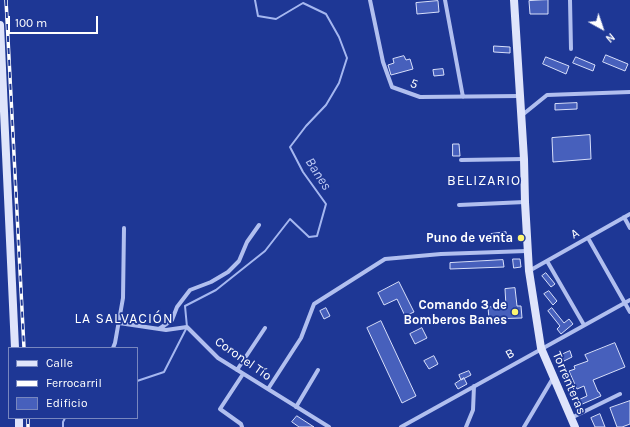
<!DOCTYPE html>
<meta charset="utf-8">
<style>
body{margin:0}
#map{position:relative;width:630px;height:427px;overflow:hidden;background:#1e3795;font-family:Karla,sans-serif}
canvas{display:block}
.legend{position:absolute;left:8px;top:347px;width:130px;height:72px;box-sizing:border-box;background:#1e3795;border:1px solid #7887bf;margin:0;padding:5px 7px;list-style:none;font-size:12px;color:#fff}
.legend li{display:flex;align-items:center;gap:8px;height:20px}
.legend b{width:20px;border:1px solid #7887bf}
.north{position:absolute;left:582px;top:8px;width:40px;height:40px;-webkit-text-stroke:3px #1e3795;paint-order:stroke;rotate:140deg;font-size:11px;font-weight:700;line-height:16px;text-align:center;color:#fff}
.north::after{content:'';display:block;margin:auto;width:14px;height:18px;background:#fff;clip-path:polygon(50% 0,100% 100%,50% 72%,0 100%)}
.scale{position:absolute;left:8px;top:16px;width:90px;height:18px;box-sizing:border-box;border:2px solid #fff;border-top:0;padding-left:5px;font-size:12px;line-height:14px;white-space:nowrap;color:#fff;-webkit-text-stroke:3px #1e3795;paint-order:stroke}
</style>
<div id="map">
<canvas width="630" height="427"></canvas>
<ul class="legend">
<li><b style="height:5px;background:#dfe4fb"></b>Calle</li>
<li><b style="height:5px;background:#fff"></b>Ferrocarril</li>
<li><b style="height:11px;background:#4760bc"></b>Edificio</li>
</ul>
<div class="north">N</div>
<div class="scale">100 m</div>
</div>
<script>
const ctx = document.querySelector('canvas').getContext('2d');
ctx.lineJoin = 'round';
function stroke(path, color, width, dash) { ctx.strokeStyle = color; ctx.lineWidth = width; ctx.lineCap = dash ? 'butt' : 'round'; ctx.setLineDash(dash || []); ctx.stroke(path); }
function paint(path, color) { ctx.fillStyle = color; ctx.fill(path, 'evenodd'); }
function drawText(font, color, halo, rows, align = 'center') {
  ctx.font = font + ' Karla,sans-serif'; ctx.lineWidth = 3.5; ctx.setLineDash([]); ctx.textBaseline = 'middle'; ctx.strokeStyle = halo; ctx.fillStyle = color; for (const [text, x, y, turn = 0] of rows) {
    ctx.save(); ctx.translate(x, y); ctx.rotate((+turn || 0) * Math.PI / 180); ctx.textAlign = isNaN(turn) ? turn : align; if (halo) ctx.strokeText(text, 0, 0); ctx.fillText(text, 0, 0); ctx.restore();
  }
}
stroke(new Path2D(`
 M137,381L164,372L187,327L185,306L216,290L265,251L290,219L309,237L317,236L326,204L303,172L290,147L306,126L326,105L339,83L347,58L339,37L326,14L303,3L276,19L258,16L255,0
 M63,427V422L65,418`), '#a5b7f0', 2);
const building = new Path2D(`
 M548,0V14H530L529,1Z
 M438,1L439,12L417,14L416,3Z
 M494,46L510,47V53L494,52Z
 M606,55L628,64L625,71L603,62Z
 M404,56L406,60L410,59L413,69L391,75L388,65L394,63L393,59Z
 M546,57L569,66L566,74L543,64Z
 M576,57L595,65L593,71L573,63Z
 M443,69L444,75L434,76L433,70Z
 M577,103V109L555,110V104Z
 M590,135L591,159L553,162L552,138Z
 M453,144H459L460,156H453Z
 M506,232L507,239L492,241L491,234Z
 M513,259H520L521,267L514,268Z
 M503,260L504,267L450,269V263Z
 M546,273L555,284L551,287L542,276Z
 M399,282L414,312L405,316L397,299L384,305L378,293Z
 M515,288L517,306H521L522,318L489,319L488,307L506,306L505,289Z
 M549,291L557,301L553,305L544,294Z
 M326,308L330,316L324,319L320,311Z
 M552,308L564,323L569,319L573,324L561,334L557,329L560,326L548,311Z
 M381,321L416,396L402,403L367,328Z
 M422,328L427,338L415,344L410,334Z
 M615,343L625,367L593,380L598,392H599L601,396L580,405L578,400L587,396L584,386L577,389L569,371L575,369L574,366L588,361L585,355Z
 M570,351L572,357L564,361L561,355Z
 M434,356L438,364L429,369L424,361Z
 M469,371L471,375L461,380L459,375Z
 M464,378L467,384L458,389L455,384Z
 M630,401V424L622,427H617L610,408Z
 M600,414L605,427H595L591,418Z
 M297,416L314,427H299L292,422Z`);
paint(building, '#4760bc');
stroke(building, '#d8dffa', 1);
stroke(new Path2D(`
 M370,0L383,62L392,87L420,97L520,96
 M445,0L463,97
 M570,0L571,49
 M521,116L547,95L630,92
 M461,160L524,159
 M459,205L525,202
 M624,217L630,228
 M588,238L630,312
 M547,261L584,325
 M529,271L630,214
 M119,323L166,330L187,327L218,358L329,427
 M159,329L172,320L177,307L190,290L211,282L228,272L239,261L247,242L259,225
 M113,348L115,343L123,298L124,228
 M237,370L265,328
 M268,389L301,338L314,304L385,259L441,254L527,251
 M296,407L318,370
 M571,418L620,394
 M242,427L241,424L220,409L243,374
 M401,427L630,300
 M466,427L473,410L474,386
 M524,427L553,378`), '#b1bfef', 4);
stroke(new Path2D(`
 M514,0L524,159L525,202L529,271L541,348L575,427
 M0,25L15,348
 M19,418V427`), '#dfe4fb', 8);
const rail = new Path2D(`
 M6,0L24,348
 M28,418V427`);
stroke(rail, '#fff', 3.5);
stroke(rail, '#1e3795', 2, [6]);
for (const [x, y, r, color] of [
 [521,238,4,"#fdf571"],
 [515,312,4,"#fdf571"]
]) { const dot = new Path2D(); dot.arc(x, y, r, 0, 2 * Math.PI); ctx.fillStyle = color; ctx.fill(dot); stroke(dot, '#1e3795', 1.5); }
drawText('13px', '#fff', '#1e3795', [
 ["5",414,84,20],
 ["A",575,234,-29],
 ["B",510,354,-29],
 ["Coronel Tío",243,359,35],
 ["Torrenteras",569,383,67]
]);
drawText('bold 13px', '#fff', '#1e3795', [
 ["Puno de venta",513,238],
 ["Comando 3 de",507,305],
 ["Bomberos Banes",507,320]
], 'right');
drawText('italic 14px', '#becaf5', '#1e3795', [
 ["Banes",318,174,57]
]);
ctx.letterSpacing = '1px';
drawText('14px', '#fff', '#1e3795', [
 ["BELIZARIO",484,181],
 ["LA SALVACIÓN",124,319]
]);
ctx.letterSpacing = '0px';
</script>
